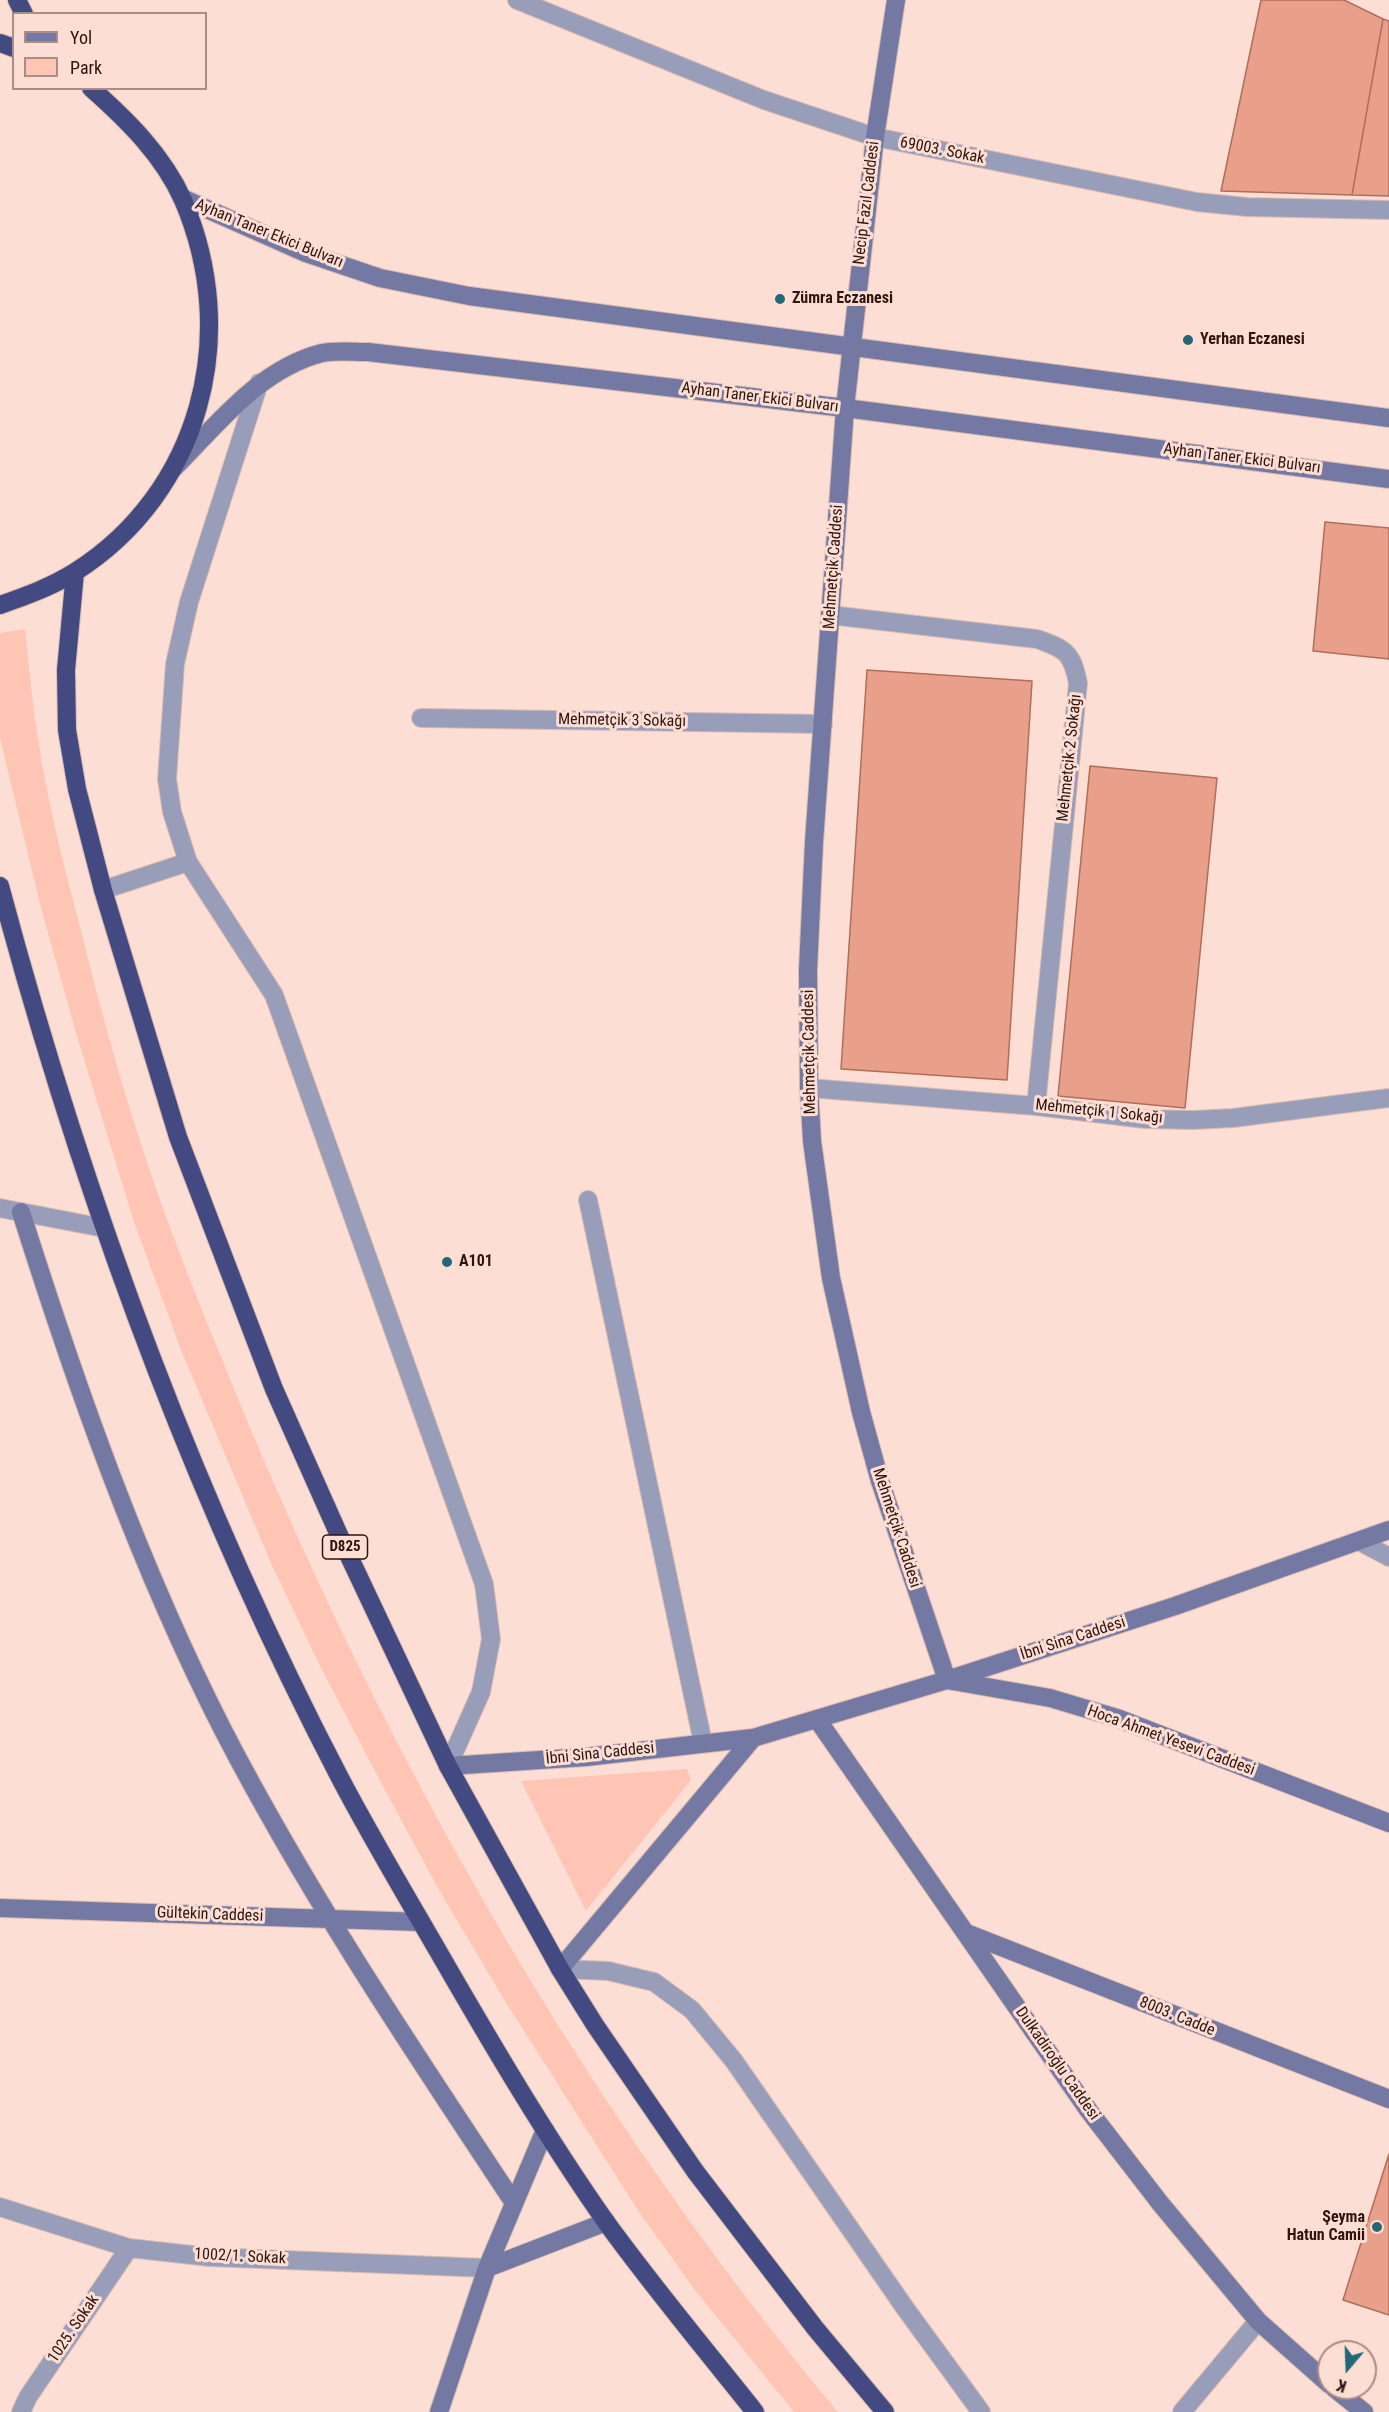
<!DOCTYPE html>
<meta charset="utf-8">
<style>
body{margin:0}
#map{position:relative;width:1389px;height:2412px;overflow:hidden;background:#fdded5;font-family:"Roboto Condensed",sans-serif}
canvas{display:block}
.legend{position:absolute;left:12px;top:12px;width:195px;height:78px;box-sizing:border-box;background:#fdded5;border:2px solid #aa8d85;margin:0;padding:8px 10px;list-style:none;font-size:18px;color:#2e140c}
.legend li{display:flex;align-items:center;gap:12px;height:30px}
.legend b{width:30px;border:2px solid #aa8d85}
.north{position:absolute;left:1317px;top:2340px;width:60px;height:60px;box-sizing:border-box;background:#fdded5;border:2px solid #aa8d85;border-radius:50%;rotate:199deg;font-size:16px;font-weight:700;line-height:24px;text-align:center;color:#2e140c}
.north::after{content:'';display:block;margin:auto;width:21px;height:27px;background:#236879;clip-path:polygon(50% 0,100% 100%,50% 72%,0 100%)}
</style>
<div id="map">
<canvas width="1389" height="2412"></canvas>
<ul class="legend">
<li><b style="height:8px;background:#7379a2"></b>Yol</li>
<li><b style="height:16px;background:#fec5b5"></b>Park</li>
</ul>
<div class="north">K</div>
</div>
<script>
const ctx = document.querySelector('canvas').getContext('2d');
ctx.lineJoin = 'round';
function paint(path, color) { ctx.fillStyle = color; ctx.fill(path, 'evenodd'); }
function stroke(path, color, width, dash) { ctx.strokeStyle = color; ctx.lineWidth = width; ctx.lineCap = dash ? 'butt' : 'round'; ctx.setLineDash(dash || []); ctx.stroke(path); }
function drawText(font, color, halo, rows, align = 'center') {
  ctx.font = font + ' "Roboto Condensed",sans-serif'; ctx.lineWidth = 6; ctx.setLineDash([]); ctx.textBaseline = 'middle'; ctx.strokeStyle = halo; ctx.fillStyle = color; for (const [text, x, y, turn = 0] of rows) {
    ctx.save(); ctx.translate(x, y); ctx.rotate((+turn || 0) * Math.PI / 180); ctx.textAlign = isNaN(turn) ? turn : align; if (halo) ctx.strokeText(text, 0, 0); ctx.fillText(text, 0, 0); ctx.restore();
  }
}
paint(new Path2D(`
 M25,629C29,665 32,702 38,738C47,801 63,862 79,923C105,1029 135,1135 174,1238C197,1300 223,1361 248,1423C397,1778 591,2116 838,2412H794L695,2290L639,2212L505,2001L439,1890L385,1790L321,1668L270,1561L181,1350L133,1219L76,1033L41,908L0,738V633Z
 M687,1769L691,1780L586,1911L521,1781Z`), '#fec5b5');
const building = new Path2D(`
 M1261,0H1344L1383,19L1352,195L1221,191Z
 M1383,19L1389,21V196L1352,195Z
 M1325,522L1389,528V659L1313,651Z
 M867,670L1032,681L1007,1080L841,1069Z
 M1090,766L1217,778L1185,1108L1058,1096Z
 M1389,2154V2315L1343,2300Z`);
paint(building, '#e9a08b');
stroke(building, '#b16d59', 1.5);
const lane = new Path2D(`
 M259,383L189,602L175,664L167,779L172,812L188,862L274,995L484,1584L491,1639L481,1692L448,1766
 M103,890L188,862
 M560,1969L608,1971L654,1982L692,2010L734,2061L905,2308L981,2412`);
const street = new Path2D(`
 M517,0L764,100L875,137L1197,202L1247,207L1389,210
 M830,615L1037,639C1066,649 1072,653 1078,683L1036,1106
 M421,718L823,724
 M809,1088L1036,1106L1145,1119L1194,1120L1233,1118L1389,1098
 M588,1200L703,1743
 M0,1208L104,1228
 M1359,1541L1389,1557
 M0,2207L129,2248L210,2257L487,2268
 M21,2412L28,2397L129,2248
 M1182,2412L1258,2321`);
const secondary = new Path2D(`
 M896,0L875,137L845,408L814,842L808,970L809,1088L812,1141L831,1278L861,1412L880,1481L947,1680L1050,1698L1117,1718L1389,1823
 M182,198L306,253L380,278L469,296L1389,418
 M173,469C217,425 259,369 322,353C336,350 354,352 368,352L845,408L1389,479
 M21,1212C77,1389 139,1566 224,1732C309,1896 412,2049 514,2203
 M817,1719L1089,2111L1160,2203L1258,2321L1329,2384
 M448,1766L586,1757L753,1738L947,1680L1175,1606L1389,1530
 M0,1908L421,1922
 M966,1933L1389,2099
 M560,1969L753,1738
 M487,2268L606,2222
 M1334,2388L1364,2412
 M439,2412L487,2268L545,2130`);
const highway = new Path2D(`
 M17,0L24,14
 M0,43L14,48
 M75,572L66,670L67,730L77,789L103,890L178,1137L274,1389L339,1535L448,1766L560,1969L595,2025L695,2171L815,2328L885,2412
 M0,605C26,596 51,587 75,572C201,492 241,335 183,200C163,155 127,120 91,88
 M0,886C82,1193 193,1496 340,1778C371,1837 405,1894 438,1951C491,2043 545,2135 606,2222C653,2287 705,2349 755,2412`);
stroke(lane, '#d8bab1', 20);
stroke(street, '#d8bab1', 20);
stroke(secondary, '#d8bab1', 20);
stroke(highway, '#d8bab1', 20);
stroke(lane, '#989db9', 18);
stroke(street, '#989db9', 18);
stroke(secondary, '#7379a2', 18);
stroke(highway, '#434981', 18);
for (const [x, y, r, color] of [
 [780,299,6,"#236879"],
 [1188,340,6,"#236879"],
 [447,1262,6,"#236879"],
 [1377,2227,6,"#236879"]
]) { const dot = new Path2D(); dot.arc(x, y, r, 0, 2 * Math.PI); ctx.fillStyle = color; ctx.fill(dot); stroke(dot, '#fdded5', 2); }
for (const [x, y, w] of [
 [345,1547,45]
]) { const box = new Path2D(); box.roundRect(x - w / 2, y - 12, w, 24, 4.5); ctx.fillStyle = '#fdded5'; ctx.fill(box); stroke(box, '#2e140c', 1.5); }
drawText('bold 15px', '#2e140c', null, [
 ["D825",345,1547]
]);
drawText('16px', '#2e140c', '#fdded5', [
 ["69003. Sokak",942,151,11],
 ["Necip Fazıl Caddesi",867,203,-83],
 ["Ayhan Taner Ekici Bulvarı",269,234,22],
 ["Ayhan Taner Ekici Bulvarı",760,398,7],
 ["Ayhan Taner Ekici Bulvarı",1242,459,7],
 ["Mehmetçik Caddesi",834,567,-86],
 ["Mehmetçik 3 Sokağı",622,721,1],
 ["Mehmetçik 2 Sokağı",1070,758,-84],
 ["Mehmetçik Caddesi",810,1052,-91],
 ["Mehmetçik 1 Sokağı",1099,1112,6],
 ["Mehmetçik Caddesi",896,1528,72],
 ["İbni Sina Caddesi",1073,1639,-18],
 ["Hoca Ahmet Yesevi Caddesi",1171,1741,20],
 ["İbni Sina Caddesi",600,1754,-6],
 ["Gültekin Caddesi",210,1915,2],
 ["8003. Cadde",1177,2017,22],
 ["Dulkadiroğlu Caddesi",1057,2064,55],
 ["1002/1. Sokak",240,2257,3],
 ["1025. Sokak",74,2329,-56]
]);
drawText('bold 16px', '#2e140c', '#fdded5', [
 ["Zümra Eczanesi",792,299],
 ["Yerhan Eczanesi",1200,340],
 ["A101",459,1262],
 ["Şeyma",1365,2218,"right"],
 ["Hatun Camii",1365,2236,"right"]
], 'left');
</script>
